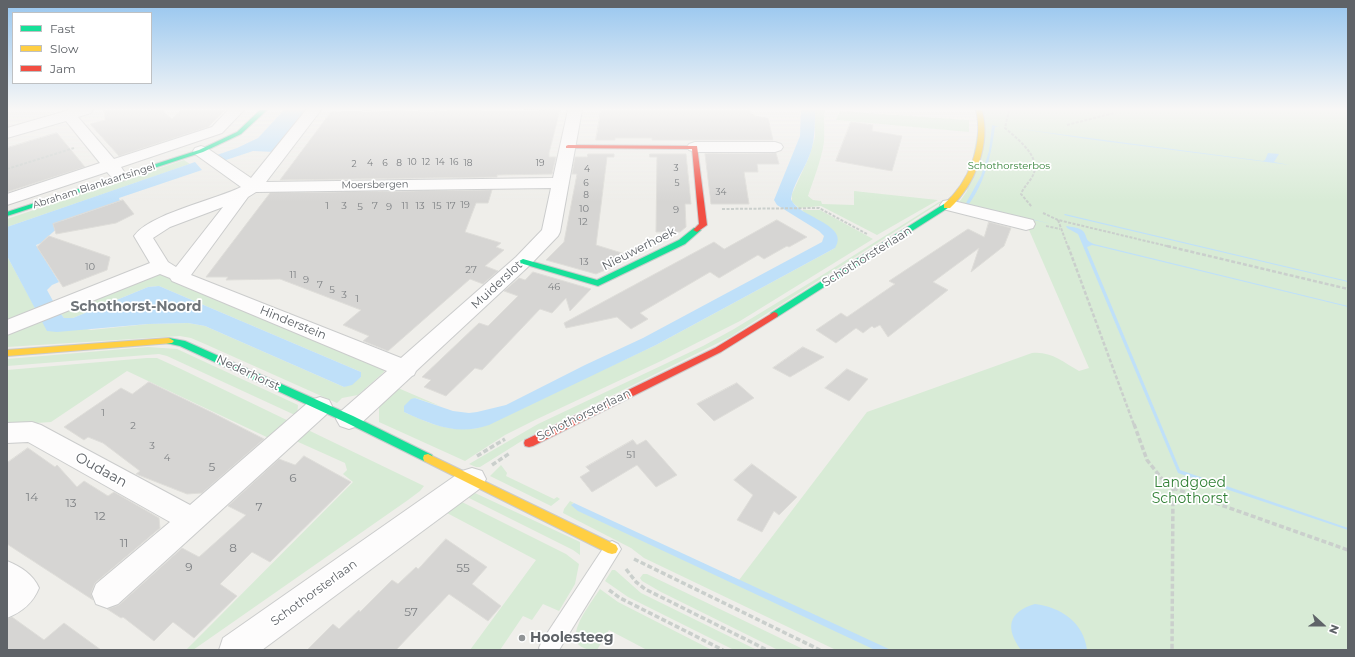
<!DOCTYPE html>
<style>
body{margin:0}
#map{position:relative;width:1355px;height:657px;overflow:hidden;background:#efeeea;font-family:Montserrat,sans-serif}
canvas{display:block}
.frame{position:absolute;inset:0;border:8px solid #5f6368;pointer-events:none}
.legend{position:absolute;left:12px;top:12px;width:140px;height:72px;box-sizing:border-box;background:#fff;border:1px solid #bfc1c3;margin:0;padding:5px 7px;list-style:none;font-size:12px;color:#5f6368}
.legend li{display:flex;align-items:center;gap:8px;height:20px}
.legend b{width:20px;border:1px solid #bfc1c3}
.north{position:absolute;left:1303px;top:605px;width:40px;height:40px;-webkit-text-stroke:3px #fff;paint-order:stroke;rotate:111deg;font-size:11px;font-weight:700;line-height:16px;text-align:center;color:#5f6368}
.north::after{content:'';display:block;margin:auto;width:14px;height:18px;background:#5f6368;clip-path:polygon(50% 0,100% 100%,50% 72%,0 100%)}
</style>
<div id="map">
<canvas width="1355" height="657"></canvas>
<div class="frame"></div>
<ul class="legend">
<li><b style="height:5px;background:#16e098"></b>Fast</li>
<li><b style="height:5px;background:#ffcf43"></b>Slow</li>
<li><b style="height:5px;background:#f24e42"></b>Jam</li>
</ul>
<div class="north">N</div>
</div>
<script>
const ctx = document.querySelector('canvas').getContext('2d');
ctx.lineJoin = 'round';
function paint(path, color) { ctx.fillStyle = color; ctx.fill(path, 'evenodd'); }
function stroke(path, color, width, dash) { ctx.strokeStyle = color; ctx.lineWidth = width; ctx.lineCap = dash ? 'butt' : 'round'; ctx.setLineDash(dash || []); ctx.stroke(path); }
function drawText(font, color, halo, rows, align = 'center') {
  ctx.font = font + ' Montserrat,sans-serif'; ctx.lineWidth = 3.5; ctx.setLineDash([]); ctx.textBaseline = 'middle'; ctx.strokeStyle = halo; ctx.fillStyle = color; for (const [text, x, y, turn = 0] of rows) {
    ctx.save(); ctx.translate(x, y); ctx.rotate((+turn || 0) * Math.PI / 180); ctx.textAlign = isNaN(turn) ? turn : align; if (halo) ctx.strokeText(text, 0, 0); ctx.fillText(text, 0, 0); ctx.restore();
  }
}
paint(new Path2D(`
 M815,110H825C823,122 825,131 824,142C821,161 814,178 808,196L813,200L821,201L822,204L854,205V191L938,200L877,235L821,206L799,208L792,202V194L809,157L815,137Z
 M981,110H1348V650H836L644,558L631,548L563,513L564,509L570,501L574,503L572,504L739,580L867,412L1032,353C1051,351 1063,362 1079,371L1089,368L1026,223L957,205L967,191Z
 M840,111L969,120V132L836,120Z
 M184,160L190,164L7,227V219Z
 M943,201L730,337L528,437L480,467H476L469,464L538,424L703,346L734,329L816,279L939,202Z
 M802,210H820L873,239L740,321L661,361L535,420L505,435L465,461L379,422V406L398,388L440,406L415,398L404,412C431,424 448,432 478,428L656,345L835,248Z
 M7,256L38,313L7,325Z
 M158,272L383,365L384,372L358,395L342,398L337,403L205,344L191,338L180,336L7,347V331L40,317L91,330L148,324L188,323L205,326L344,387L361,377V372L159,286L148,287L73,318H64L58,310Z
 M148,347L177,349L298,405L297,416L167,356L159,354L7,366V359Z
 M147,358H157L181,369L295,424L275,441L127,371L51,422L7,425V370Z
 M308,430L424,486L420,491L408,500L193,650H186L353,482L343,474L347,470L345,463L296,441Z
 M501,465L507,473L506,476L554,499L557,497L560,499L551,506L490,476Z
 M475,493L580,542V555L573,550L465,496Z
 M462,502L566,554L579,564L575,584L559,611L543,604L532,620L523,616L500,650H470L536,560L447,513Z
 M612,570H615L641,593L757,650H734L628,597L605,581Z
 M643,574H647L805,650H778L661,592L642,581L640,578Z
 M600,589L618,602L712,650H647L609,630L597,650C553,650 589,606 600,589Z`), '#d8ebd6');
paint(new Path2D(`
 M284,110H308L274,152L253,151L223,161L214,156L237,148L258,138Z
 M801,110H815C815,127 815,144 808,159C802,173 793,185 791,199C797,217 851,224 835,248L656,345L489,425C457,436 433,425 404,412V406L411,399L415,398L453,411L469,413L477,412L506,405L585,365L643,338L822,242L824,236L819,231L777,205L774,200L800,136Z
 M992,125L999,127H995C991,155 986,180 969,204L1052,224L965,205L981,176L989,151Z
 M1014,128L1263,161L1265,160L1268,153L1279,154L1274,162L1290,165L1087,139Z
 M195,162L202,170L119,198L120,201L62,221L63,223L41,243L36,245L59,282L52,285L47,290L58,310L64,318H73L148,287L159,286L361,372V377L352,385L344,387L205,326L188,323L148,324L57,332L47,331L7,256V227Z
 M1065,214L1348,281V282L1064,215Z
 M1066,226C1071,227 1079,227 1083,231C1088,237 1084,240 1094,244L1348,306V307L1097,246L1092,245L1087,247L1180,470L1348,528V530L1178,473L1078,234L1067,228Z
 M574,503L891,650H875L578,511L571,505Z
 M1035,604C1061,607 1084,623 1087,650H1021C1005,628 1008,612 1035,604Z`), '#bfe0f9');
const building = new Path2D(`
 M104,110H162L172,119L181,110H225L208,127L119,156L90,124L105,120Z
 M560,110L549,153V157H556L552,174L497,175V177L280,180L331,112Z
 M601,110H748L755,116L768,118L773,140H652V138H615V140H596Z
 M851,122L873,125L872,131L902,136L892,171L836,161Z
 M57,133L85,167L7,192V148Z
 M776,153L779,164H757L758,172H744L749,204H711L705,154Z
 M588,154H614V157H607L596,245L625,254L612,267L596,274L546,260L564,242L577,174H572L575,157H587Z
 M650,154H686L691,204H685L686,227L680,232H656L657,157H650Z
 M492,190L488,203H476L465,232L501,243L496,247L504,250L485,266L498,271L483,284L470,279L388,351L363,341L369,336L343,325L361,310L280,279L226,280L228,277H206L270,193Z
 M123,200L134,214L116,223L56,234L53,224Z
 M777,220L807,237L789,247L787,246L764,259L758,255L719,278L710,272L640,313L648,319L631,329L617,317L566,328L564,323L714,242L724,249Z
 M989,222L1011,228L1004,246L971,272L979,248L933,282L948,290L888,337L880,325L874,328L872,326L863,333L856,328L836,343L816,330L841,313L847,317L895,284L889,281L968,229L984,237Z
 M49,236L110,257L107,270L63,287L37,247Z
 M533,272L591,289L570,311L566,298L552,313L540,309L482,370L475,368L446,396L424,387L431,380L422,377L479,323L488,326L518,296L504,291L519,278L525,280Z
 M803,347L824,357L790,377L773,368Z
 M847,369L868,379L849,401L825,388Z
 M149,382L213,413L264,439L202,493L187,494L136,474L140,471L103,443L88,437L84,440L64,427L121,388L132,394Z
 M737,383L754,398L714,421L697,404Z
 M633,440L637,445L646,440L677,475L656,487L637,465L592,492L580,477L590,471L586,467Z
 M28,448L55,467L57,465L77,487L84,481L108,496L114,492L159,518L160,528L95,583L91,593L93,600L7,544V463Z
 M304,456L351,482L270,562L252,552L220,584L237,596L194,638L173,622L154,641L123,617L121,618L107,609L119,605L182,548L199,557L246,515L228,506L279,459L295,465Z
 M752,464L797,497L779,515L774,511L762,532L737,520L753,495L734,480Z
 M446,539L487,567L472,584L501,606L488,621L449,594L396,650H307L333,624L339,629L359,610L360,612L392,580L398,584L416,567L418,569Z
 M12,617L44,640L64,623L101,650H7V619Z`);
paint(building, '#d6d5d3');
stroke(building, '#deddd9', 1);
const lane = new Path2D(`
 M612,541L618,544L621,549L618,554L559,650H540L539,648L542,641L606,544Z`);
const street = new Path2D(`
 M69,110H93L91,113L78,117L114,159L212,127L228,110H244L222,133L121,167L127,176L125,180C116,182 113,179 107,172L7,205V194L100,163L66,121L7,138V128Z
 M306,110H321L266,182L553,178L568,110H582L560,232L558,236L530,265L416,371L414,375L412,376L358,426L349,429L340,426L336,419L340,412L387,371L172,281L170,278L160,274L7,335V320L150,263L134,236C149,214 215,200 241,187L195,154L193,151L195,148L201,146L207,148L251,178ZM551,188L542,230L516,257L401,358L191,275L248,197L256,192ZM223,207L176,267L168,262L153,238L170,227Z
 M695,142H775L781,144L783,147L781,150L775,152H695L689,150L687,147L689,144Z
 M949,200L1033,220L1035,224L1033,228L1026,230L943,209L940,205L943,201Z
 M320,397L329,400L332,406L329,412L118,604L107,608L96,604L92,594L96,584L170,522L28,442L7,443V423L32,422L41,425L190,505L311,400Z
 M472,468L482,471L486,479L482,487L262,650H219L223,638L462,471Z
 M7,561C21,567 33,574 39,588C33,603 22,612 7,618Z`);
const fast = new Path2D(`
 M260,110H267L241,134L203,152L7,216V212L199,150L237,132Z
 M944,204H950L951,206L777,317H771L770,315L771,313Z
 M694,228H697L701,230L685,244L598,286L520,263L519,261L523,259L597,280L679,240Z
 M169,338L185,341L353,416L432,455L433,458L432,461L428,462L424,461L345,422L180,346L166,343L164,341Z`);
const slow = new Path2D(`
 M976,110H982C991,144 975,185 950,208H944V204C969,183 984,143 976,110Z
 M169,338L174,341L172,343L7,356V350Z
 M428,454L616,545L618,549L616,553L612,554L608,553L424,461L423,458L424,455Z`);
const jam = new Path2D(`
 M568,145L697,146L707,225L697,232L693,230L699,224L692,149L566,148V146Z
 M774,312L777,313L778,315L777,317L721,352L533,446L529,447L525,446L524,443L525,440L715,348Z`);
stroke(lane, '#cbcccc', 2);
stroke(street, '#cbcccc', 2);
stroke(fast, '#cacacb', 2);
stroke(slow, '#cacacb', 2);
stroke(jam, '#cacacb', 2);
stroke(new Path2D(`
 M1009,110L1005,128C1016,138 1040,155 1034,173C1031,181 1024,186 1021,194L1032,207
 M1067,125L1114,113
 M7,169L74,148
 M722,209L819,208L867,234
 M1043,213L1058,220L1171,247
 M1058,220L1068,247
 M1046,226L1060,229`), '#cacfcc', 2, [3, 1.5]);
stroke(new Path2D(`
 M1068,246L1134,425
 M1167,246L1348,289`), '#cacfcc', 2.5, [4, 2]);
stroke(new Path2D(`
 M1134,424L1147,460L1162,479L1173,488L1172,650
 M477,456L505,439
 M492,465L510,453
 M1173,488L1348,550
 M634,559L820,650
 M626,569L636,582L645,589L767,650
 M609,590L620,598L723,650`), '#cacfcc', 3.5, [5, 2.5]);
paint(lane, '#fdfcfc');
paint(street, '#fdfcfc');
paint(fast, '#16e098');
paint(slow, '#ffcf43');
paint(jam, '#f24e42');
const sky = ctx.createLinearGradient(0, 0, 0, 202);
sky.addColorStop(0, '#97c6ef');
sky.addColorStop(0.54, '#f8f7f6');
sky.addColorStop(1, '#f8f7f600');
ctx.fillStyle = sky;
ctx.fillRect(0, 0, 1355, 202);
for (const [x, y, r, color] of [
 [522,638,4,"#919496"]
]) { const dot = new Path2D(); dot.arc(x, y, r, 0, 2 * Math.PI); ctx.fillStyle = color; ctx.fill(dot); stroke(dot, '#fff', 1.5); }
drawText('9px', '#7e8184', null, [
 ["10",412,162],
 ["12",426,162],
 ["14",440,162],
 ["16",454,162],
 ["4",370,163],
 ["6",385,163],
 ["8",399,163],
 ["18",468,163],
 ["19",540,163],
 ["2",354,164],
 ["3",676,168],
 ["4",587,169],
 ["6",586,183],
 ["5",677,183],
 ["34",721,192],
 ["8",586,195]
]);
drawText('10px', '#348238', '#fff', [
 ["Schothorsterbos",1009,166]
]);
drawText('10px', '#5f6368', '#fff', [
 ["Moersbergen",375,185,-1],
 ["Abraham Blankaartsingel",94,186,-18]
]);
drawText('10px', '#7e8184', null, [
 ["19",465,205],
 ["1",327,206],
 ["3",344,206],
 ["7",375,206],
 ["11",405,206],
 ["13",420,206],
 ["15",437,206],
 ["17",451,206],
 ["5",360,207],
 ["9",389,207],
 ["10",584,209],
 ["9",676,210],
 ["12",583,222],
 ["13",584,262],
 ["10",90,267],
 ["27",471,270],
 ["11",293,275],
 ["9",306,280],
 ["7",320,285],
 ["46",554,287],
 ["5",332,290],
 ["3",344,295],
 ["1",357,299],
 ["1",103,413],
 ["2",133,426],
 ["3",152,446],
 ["51",631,455],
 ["4",167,458]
]);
drawText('12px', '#5f6368', '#fff', [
 ["Nieuwerhoek",639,249,-27],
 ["Schothorsterlaan",867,257,-32],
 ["Muiderslot",497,285,-43],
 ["Hinderstein",293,323,22],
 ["Nederhorst",248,373,25],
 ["Schothorsterlaan",584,415,-26],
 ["Schothorsterlaan",314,593,-36]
]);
drawText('12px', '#7e8184', null, [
 ["5",212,467],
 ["6",293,478],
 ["14",32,497],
 ["13",71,503],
 ["7",259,507],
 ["12",100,516],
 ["11",124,543],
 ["8",233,548],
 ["9",189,567],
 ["55",463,568],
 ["57",411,612]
]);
drawText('bold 14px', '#70757a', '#fff', [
 ["Schothorst-Noord",136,307]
]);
drawText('14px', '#5f6368', '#fff', [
 ["Oudaan",101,470,29]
]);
drawText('14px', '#348238', '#fff', [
 ["Landgoed",1190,483],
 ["Schothorst",1190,499]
]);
drawText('bold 14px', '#5f6368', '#fff', [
 ["Hoolesteeg",530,638]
], 'left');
</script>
